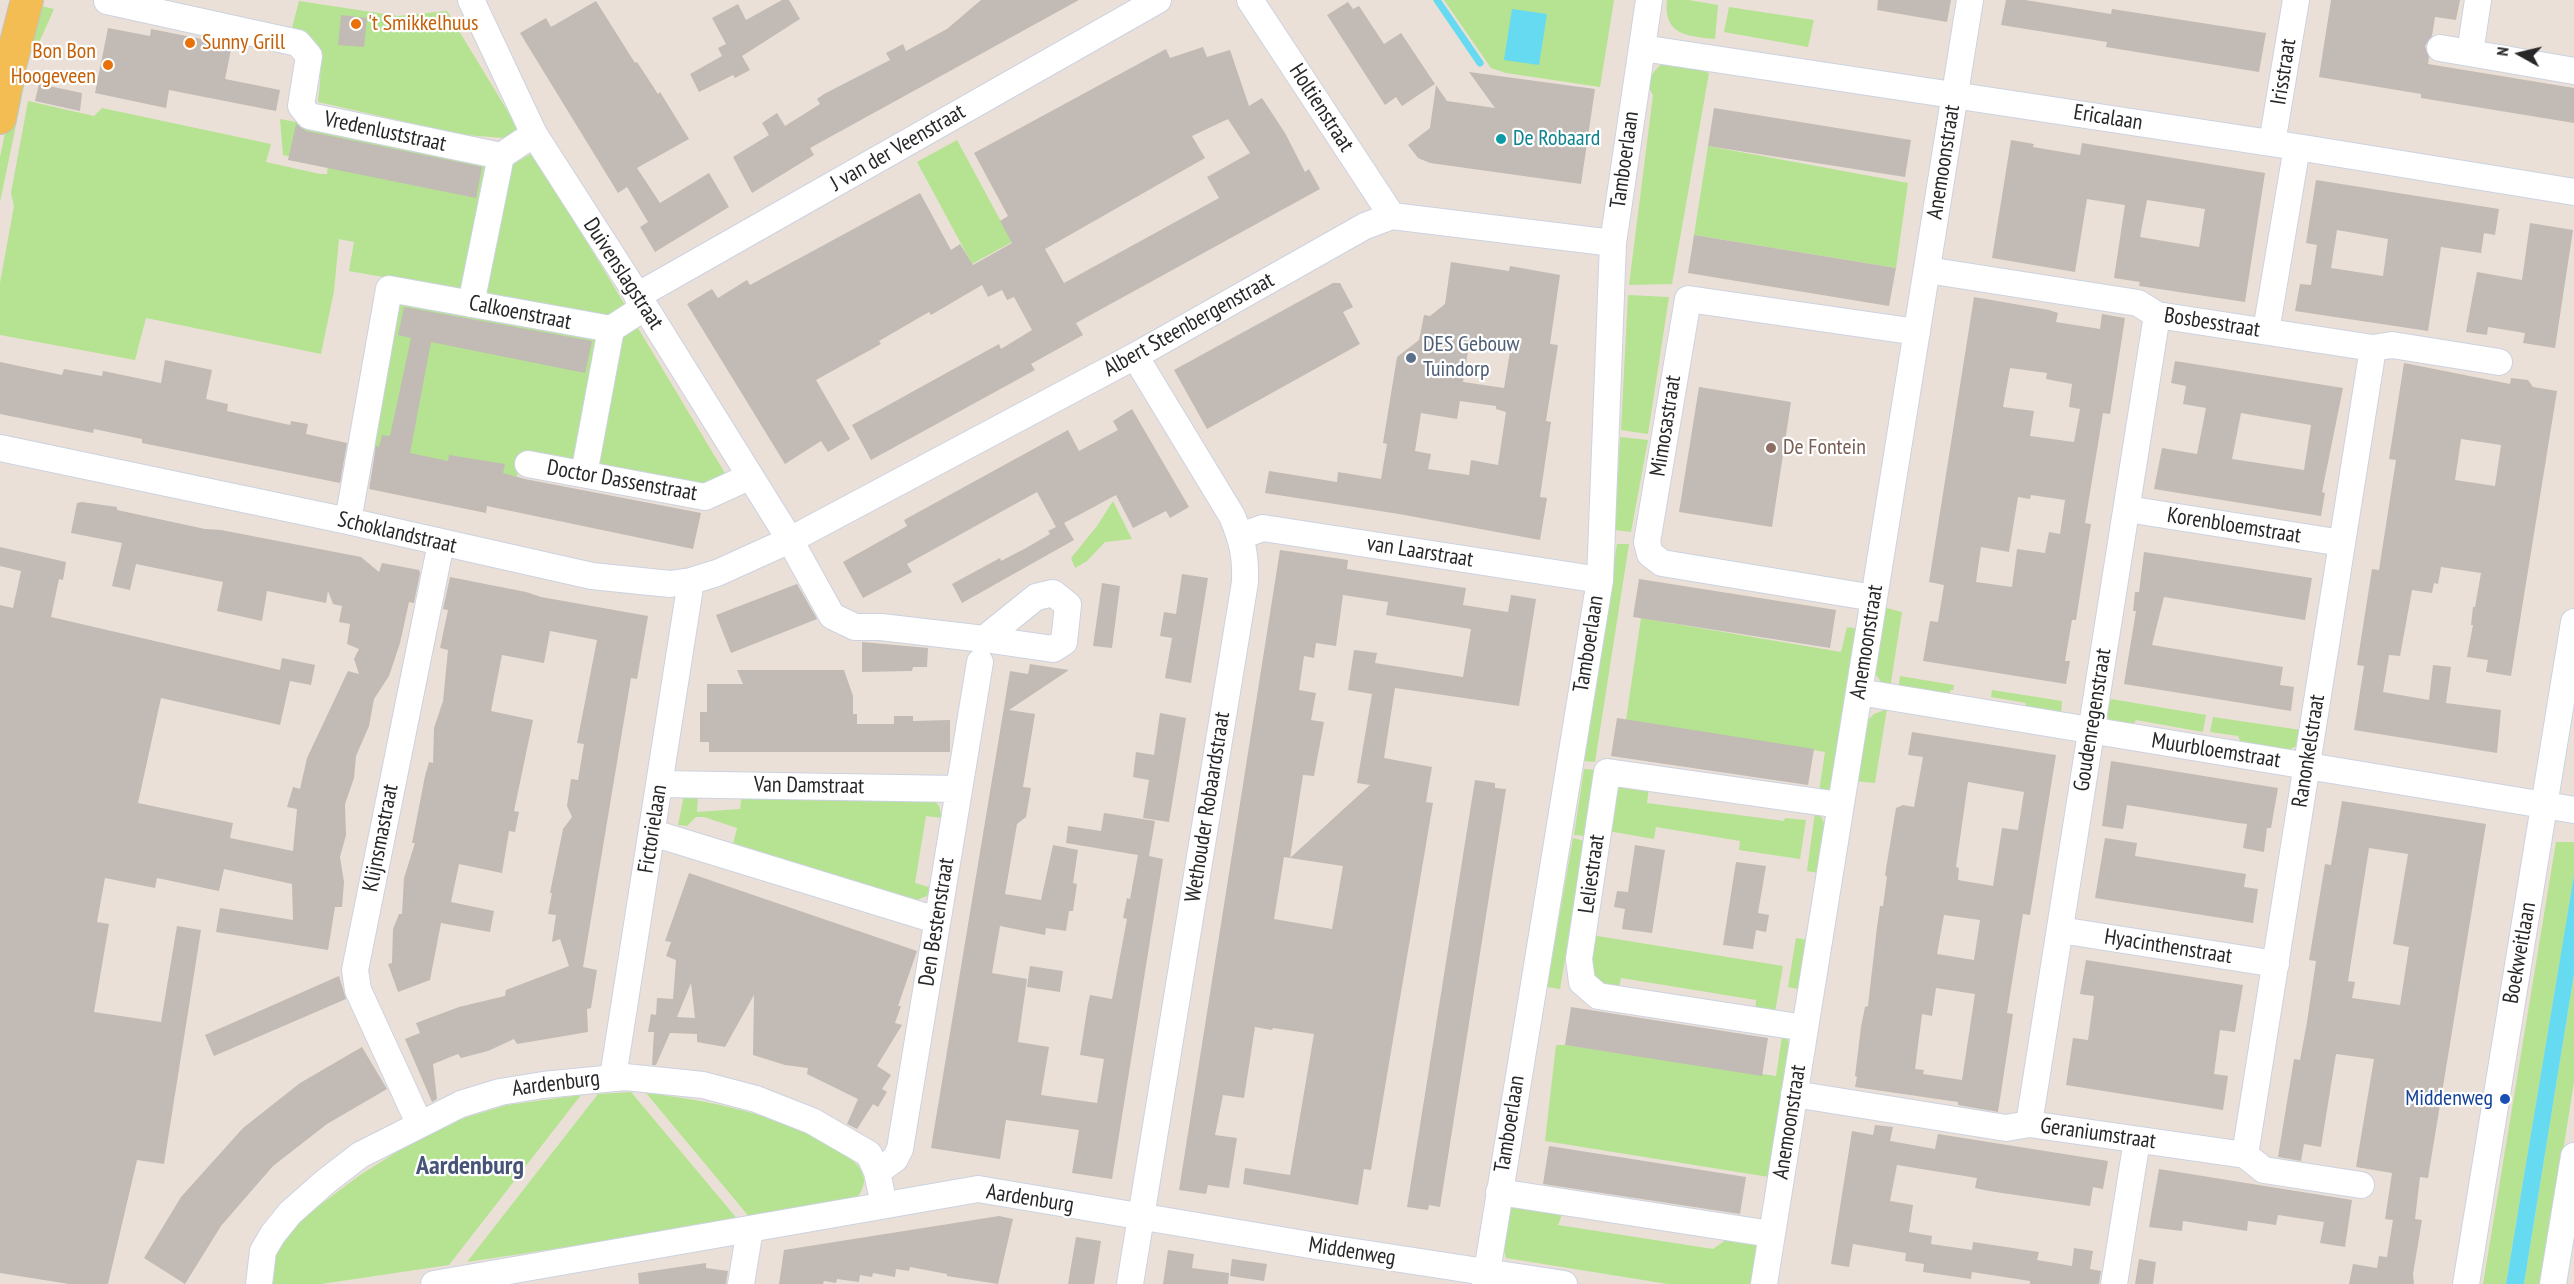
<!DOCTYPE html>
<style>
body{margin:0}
#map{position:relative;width:2574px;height:1284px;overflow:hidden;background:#eae0d7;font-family:"PT Sans Narrow",sans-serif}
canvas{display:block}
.north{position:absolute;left:2490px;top:24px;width:60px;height:60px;-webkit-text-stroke:4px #fff;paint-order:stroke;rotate:278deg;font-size:16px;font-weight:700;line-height:24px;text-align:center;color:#272727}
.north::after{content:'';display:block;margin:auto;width:21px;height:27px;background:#272727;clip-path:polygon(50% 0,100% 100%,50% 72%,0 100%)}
</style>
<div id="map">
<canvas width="2574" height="1284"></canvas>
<div class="north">N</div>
</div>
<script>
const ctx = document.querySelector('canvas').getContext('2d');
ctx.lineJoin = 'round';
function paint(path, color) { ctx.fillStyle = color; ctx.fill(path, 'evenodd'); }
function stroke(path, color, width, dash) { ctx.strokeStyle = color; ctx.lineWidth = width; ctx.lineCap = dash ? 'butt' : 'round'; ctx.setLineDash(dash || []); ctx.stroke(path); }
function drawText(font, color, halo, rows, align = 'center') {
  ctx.font = font + ' "PT Sans Narrow",sans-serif'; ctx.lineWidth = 4.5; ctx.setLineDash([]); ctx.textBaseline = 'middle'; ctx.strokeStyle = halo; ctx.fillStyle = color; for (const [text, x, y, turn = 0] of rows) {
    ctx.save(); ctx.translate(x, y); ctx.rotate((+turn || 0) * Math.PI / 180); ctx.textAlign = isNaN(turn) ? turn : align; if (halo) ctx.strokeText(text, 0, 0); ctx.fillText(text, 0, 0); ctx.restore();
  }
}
paint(new Path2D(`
 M1444,0H1614L1600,87L1506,73L1491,68Z
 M1667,0H1689L1718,5L1715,39C1687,36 1663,35 1667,0Z
 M299,1L398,16L447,11L519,130L505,138L464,135L318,102C322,66 325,50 292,28Z
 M42,6L54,9L34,54L25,53Z
 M1729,7L1814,20L1808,47L1724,32Z
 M1672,60L1709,73L1672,284L1629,285L1653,95L1648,87C1650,73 1658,64 1672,60Z
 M17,76L26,77L0,202V157Z
 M28,101L94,116L102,108L271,144L266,162L320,174H327L328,165L283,155L280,119L488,158L463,291L349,271L354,242L339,239L334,291L321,354L146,318L135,360L0,335V283L14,206L11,193Z
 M957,140L1012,242L972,264L917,162Z
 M1708,146L1908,183L1896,268L1694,235Z
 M533,153L625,305L605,318L483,296L508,166Z
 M1628,295L1669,297L1648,434L1621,430Z
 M398,303L596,338L589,385L573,460L521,456L517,477L370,449Z
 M638,328L726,475L707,486L598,465L621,338Z
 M1620,437L1648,440L1631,532L1615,530Z
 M1113,501L1132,539L1105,542L1087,561L1075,568L1071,558L1097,526Z
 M1617,544H1629L1595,762L1584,761Z
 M1883,607L1902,612L1890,689L1883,685L1874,672Z
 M1641,618L1841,652L1847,627L1859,629L1832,788L1818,798L1825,752L1626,720Z
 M1900,676L1954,685L1953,690H1951L1946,698L1898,691Z
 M1992,690L2062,701L2061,716L2025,707L2026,703L1991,697Z
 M2111,699L2206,715L2203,732L2136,720L2131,728C2117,727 2106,720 2102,707H2109Z
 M1887,709L1875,783L1855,781L1867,721L1874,714Z
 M2213,717L2301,730L2300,744L2283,753L2242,745L2238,736L2210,732Z
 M1584,769L1597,770L1585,836L1574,835Z
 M1619,786L1649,787L1647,803L1784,821L1785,818L1806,820L1800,859L1739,850L1740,841L1656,827L1654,839L1608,831L1613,796Z
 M742,793L934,800L939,806L942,818L926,816L915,883L932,888L927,896L909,903L733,844L737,828L704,817H696L687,826L678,825L684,795L698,796L697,812L740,809Z
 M1815,812C1834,820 1821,858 1818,873L1807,871Z
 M1573,838L1585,841L1560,989L1547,987Z
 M2556,842H2574V876L2506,1284H2483Z
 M1591,935L1783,966L1774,1018L1755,1015L1756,1000L1621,978L1618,993L1590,980Z
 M1796,938L1808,940L1798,989L1788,987Z
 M2574,974V1082L2542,1284H2524Z
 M1782,1037L1787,1038L1790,1046L1769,1177L1545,1141L1556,1045H1565L1776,1076Z
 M631,1092L739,1221L467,1262L598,1094Z
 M646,1093C711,1101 777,1113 833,1148C846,1156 861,1162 864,1179C865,1188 858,1196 853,1204L751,1219Z
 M581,1095L449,1265L321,1284H271L272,1255L282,1239L312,1211L360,1175L438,1126L507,1105Z
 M1521,1202L1563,1212L1558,1225L1713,1249L1733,1235L1759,1239L1752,1284H1668L1506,1258L1500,1235L1510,1208Z`), '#b5e391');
paint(new Path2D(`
 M1512,9L1547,14L1539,65L1504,60Z
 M2574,875V974L2524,1284H2506Z`), '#65daf1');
stroke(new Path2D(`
 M1437,0L1480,63`), '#65daf1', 7);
paint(new Path2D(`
 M782,0H789L800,19L742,56L750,70L735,78L733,75L699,92L690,74L722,56L718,48L726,44L712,18L738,4L746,20Z
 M981,0H1079L810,148L814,155L752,193L733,157L769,135L762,123L777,113L785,126L820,104L817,99L824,94L890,60L886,53L903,44L906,51L947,29Z
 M1878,0H1951L1947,22L1877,10Z
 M2006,0H2025L2111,14L2112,9L2266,33L2259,72L2106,47L2107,42L2001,25Z
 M2331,0H2460L2456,20L2435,17L2432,36L2425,46L2429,57L2428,64L2574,88V123L2421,98V94L2319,77Z
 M596,1L635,63L637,62L658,94L660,92L689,139L637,168L660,203L709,173L729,207L655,252L640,227L648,222L627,187L618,193L520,33L546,18L551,27Z
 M1348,2L1353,9L1359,6L1384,44L1401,33L1435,84L1402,106L1396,97L1385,105L1327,15Z
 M341,15L367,18L364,47L338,45Z
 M108,28L150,36L151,29L232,45L225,79L280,90L276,111L169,90L166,108L95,93Z
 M1203,47L1207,57L1230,50L1249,106L1262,98L1285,133L1305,172L1309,169L1320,189L1076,323L1083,335L1031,364L1035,370L871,460L852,425L999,344L1001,349L1032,330L1014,297L1007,300L1002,290L988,297L982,285L931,315L929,312L879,341L881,344L816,380L850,439L828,452L821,441L785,464L687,304L712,289L718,298L747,280L750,285L920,193L951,250L960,244L973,265L1012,243L1000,221L1008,216L974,153L1166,49L1170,58ZM1228,119L1250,153L1207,177L1219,198L1064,283L1045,249L1205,158L1192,136Z
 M1469,72L1595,89L1581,184L1430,163L1418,158L1408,145L1430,128L1436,85L1447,101L1495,108Z
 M39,84L82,93L80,111L35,101Z
 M1714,108L1911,140L1905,177L1708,146Z
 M296,124L306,131L482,167L476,198L288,160Z
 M2011,140L2034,144L2033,147L2080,155L2082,143L2265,173L2245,302L2139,286L2140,282L2114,278L2125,205L2087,199L2075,272L1992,258ZM2147,200L2205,209L2199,247L2140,237Z
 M2316,180L2499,209L2495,235L2484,233L2481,253L2441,247L2428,331L2295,311L2300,284L2311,285L2317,245L2306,243ZM2337,230L2388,239L2383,276L2331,268Z
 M2530,223L2573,230L2555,348L2523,343L2525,333L2488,327L2487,335L2466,332L2477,272L2522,280Z
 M1694,235L1896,268L1889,306L1688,273Z
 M1451,262L1509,271L1510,266L1560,275L1550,344L1558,345L1546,421L1551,422L1540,497L1547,498L1540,540L1399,514L1265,493L1269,471L1337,482L1338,472L1381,479L1387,444L1383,443L1397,357L1419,340L1424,315L1430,316L1445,304ZM1469,345L1510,352L1504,388L1463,382ZM1460,401L1496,406V409L1506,412L1498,465L1471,460L1469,475L1428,469L1431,454L1415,451L1421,413L1457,419Z
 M1333,283H1340L1353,307L1343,312L1360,344L1207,429L1174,370Z
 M1974,297L2049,310L2058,313L2056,322L2100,329L2102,314L2125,318L2110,414L2103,413L2096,456L2085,523L2091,524L2076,620H2072L2065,661H2070L2066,684L1923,661L1930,621L1938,622L1944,585L1929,582ZM2010,368L2047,373L2046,379L2072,384L2069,407L2080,409L2074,442L2030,436L2034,411L2003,407ZM2031,495L2065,500L2060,534L2049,532L2045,553L2017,549L2012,587L1976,582L1981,547L2009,552L2018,497L2030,499Z
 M404,307L592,341L585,373L431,342L410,453L448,461L449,455L505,464L503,473L525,479L701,513L693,549L487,506L486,513L369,489L376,446L379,447L382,435L390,436L411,338L398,335Z
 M165,360L212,370L206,399L228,404L227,411L290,425L291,421L308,424L306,434L347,443L340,483L142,443V439L94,429L93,433L0,414V362L62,375L64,369L102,376L103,371L161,383Z
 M2175,361L2343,388L2322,492L2325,493L2321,516L2154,489L2162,448L2197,454L2206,408L2183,404L2186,386L2171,383ZM2241,413L2311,425L2304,470L2232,459Z
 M2404,363L2510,384L2511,378L2528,380L2533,387L2557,391L2511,676L2486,672L2488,660L2467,657L2473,625H2471L2473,607H2475L2481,573L2441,567L2438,584L2434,583L2432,593L2412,590L2400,656L2389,655L2383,692L2429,700L2433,665L2451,667L2446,703L2501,710L2497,753L2354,730L2364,666L2357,665L2372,569L2379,570L2396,460L2389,459ZM2461,439L2501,445L2495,486L2455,480Z
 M1699,387L1791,402L1772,527L1679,512Z
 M1132,409L1189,507L1170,518L1166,511L1133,528L1116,495L1064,523L1074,540L962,603L952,584L1000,558L1001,561L1026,548L1050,534L1048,531L1056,527L1037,492L907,564L912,572L863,598L843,562L907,526L904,520L1068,430L1079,451L1118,430L1113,421Z
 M82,502L117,507V510L205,529L221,530L361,557L379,572L382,563L419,570L420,573L414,603L409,602L400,643L389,676L374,699L369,726L356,756L354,778L345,804L346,835L340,857L344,882L342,907H335L328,950L216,932L220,908L293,920L292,884L224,869L219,891L157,878L155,888L105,878L97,922L109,924L94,1012L161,1022L177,926L201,930L164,1164L137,1160L108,1284H69L0,1273V605L13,608L21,571L0,566V547L66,562L63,580L59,579L51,617L280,670L282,658L315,665L311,685L290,681L280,725L161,698L138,803L233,823L230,838L293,851L297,809L287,807L293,787L300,789L307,758L348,671L359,674L354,659L359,649L347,644L350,624L339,622L342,606L333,604L328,591L326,603L267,591L262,621L217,611L223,582L136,564L130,590L112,586L122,543L71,533L77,503Z
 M1280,550L1348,560L1347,569L1466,588L1463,605L1508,612L1511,595L1536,599L1519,706L1395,688L1384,758L1432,767L1426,802L1433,803L1371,1170L1364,1169L1358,1205L1243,1184L1245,1168L1290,1175L1314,1034L1273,1028L1272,1030L1255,1027L1244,1098L1223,1095L1215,1135L1237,1138L1229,1188L1208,1185L1206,1194L1179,1190ZM1343,595L1388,602L1386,615L1471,629L1463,677L1375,663L1377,653L1354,650L1348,690L1372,694L1357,783L1370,785L1290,858L1343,866L1332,929L1274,919L1284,857L1290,858L1303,775L1314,776L1324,722L1311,720L1316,693L1299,690L1304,656L1314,658L1316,643L1336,646Z
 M2144,552L2312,578L2305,620L2164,597L2152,645L2283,667L2280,685L2294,687L2291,711L2124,684L2136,611H2133L2135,592H2139Z
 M1182,574L1208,578L1191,683L1165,678L1172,638L1160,636L1164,612L1176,614Z
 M450,577L526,592L541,597L648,616L637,679L631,678L583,967L597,970L591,1008L587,1009L588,1032L517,1044L514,1039L488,1051L461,1058L458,1054L433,1064L437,1099L432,1102L405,1039L420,1033L416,1023L459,1007L505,996L506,990L569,966L560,939L552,942L556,915L548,914L552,893H550L563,829L572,817L567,806L571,779L578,780L584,744L577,743L597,640L550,631L544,663L502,655L491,711L533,720L514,811L519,812L515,832L509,831L502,873L459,864L451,902L494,911L490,932L441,923L430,980L398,992L388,964L392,963L393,929L399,914H402L404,878L415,843H412L425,776L429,762L433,763L434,728L443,701L448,650L440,648L448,610L443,609Z
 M1639,579L1836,610L1830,648L1633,617Z
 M1102,583L1120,586L1112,648L1093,646Z
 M797,584L817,619L731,653L716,615Z
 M862,642L928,648L927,667H913L912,671L862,672Z
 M1030,664L1069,670L1009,710L1035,714L1023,787L1031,788L1026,817L1017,824L1005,894L1041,900L1053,845L1078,850L1073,883L1077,884L1073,911H1069L1066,931L1046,928L1045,935L1000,926L992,973L1027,979L1018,1042L1049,1047L1041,1095L1097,1103L1104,1059L1080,1055L1088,1004L1090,995L1112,999L1127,919L1123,918L1127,898L1130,899L1138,855L1066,843L1068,826L1101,831L1104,813L1155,821L1149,856L1163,859L1112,1179L1072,1173L1079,1130L1006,1120L1000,1159L931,1148L1010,671L1028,674Z
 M737,670H844L853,696V714H857V724H894V716H913V721L950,720V752H709V742H700V712H707V684H743Z
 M1160,713L1186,718L1169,822L1143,818L1149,780L1133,777L1136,752L1154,755Z
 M1617,718L1814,749L1808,785L1611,756Z
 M1912,732L2056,755L2030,915L2023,914L2007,1013L2013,1014L1998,1112L1958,1105V1102L1855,1087L1857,1077L1855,1076L1861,1027L1865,1007L1868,1006L1877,927L1880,906H1883L1887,877L1885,875L1896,808L1903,805L1914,807L1923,757L1908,755ZM1968,782L2024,792L2018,830L2002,828L1993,886L1958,880L1959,868L1956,867ZM1944,915L1980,920L1974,960L1937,954ZM1936,988L1975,994L1962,1080L1923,1074L1924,1070L1915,1069L1922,1014L1932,1016Z
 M2111,761L2278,788L2271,828H2267L2264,852L2243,848L2247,824L2238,823L2127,805L2123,829L2102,826Z
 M1475,780L1495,783V788L1506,789L1440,1207L1429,1205L1428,1210L1407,1207Z
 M2342,801L2486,824L2428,1178L2420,1177L2415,1219L2422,1220L2413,1274L2414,1284H2349L2353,1264L2377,1268L2379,1256L2387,1257L2393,1220L2385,1219L2392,1173L2356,1167L2374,1059L2336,1054L2321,1147L2304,1144L2301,1161L2278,1157L2294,1059L2300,1060L2307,1022L2316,961L2309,960L2325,864L2331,865ZM2369,848L2408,854L2393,944L2409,947L2400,1005L2352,998L2355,982L2348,981Z
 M2105,838L2137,843L2135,856L2246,874L2244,887L2258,889L2253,923L2095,898Z
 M1635,845L1665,850L1652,933L1622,929L1625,909L1614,907L1617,891L1628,892Z
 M1736,862L1766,866L1758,913L1769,915L1766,932L1756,930L1753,949L1723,945Z
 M689,873L917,951L898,1006H901L895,1023L902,1025L877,1066L891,1075L882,1089L887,1092L878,1107L873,1104L857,1129L847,1124L858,1099L807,1074L808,1068L785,1065L753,1055L754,995L725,1047L697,1042V1034L670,1033L656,1065H652L654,1032H648L651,1014L656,1015L657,998L673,999L676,960L666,956L671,942L665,941ZM691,983L695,1018L677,1017Z
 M2086,960L2243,985L2235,1032L2220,1030L2214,1074L2228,1076L2223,1110L2066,1085L2073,1038L2088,1040L2094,996L2080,994Z
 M1030,966L1063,971L1060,992L1027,987Z
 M339,976L346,999L214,1056L205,1035Z
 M1571,1007L1768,1038L1762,1076L1565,1045Z
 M362,1047L387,1089L327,1124L273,1166L221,1226L185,1284L144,1258L181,1197L243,1128L300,1083Z
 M1875,1125L1893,1127L1890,1141L1935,1149L1938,1134L2108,1161L2103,1189L2093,1187L2090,1206L1989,1191L1975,1188L1977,1178L1897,1165L1890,1201L1913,1205L1909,1232L1932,1236L1931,1244L1972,1250L1973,1242L2039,1252L2037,1260L2072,1266L2074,1248L2093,1251L2090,1269L2101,1271L2099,1284H2030V1281L1972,1272L1971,1279L1923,1272L1924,1264L1905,1261L1906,1253L1853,1244L1849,1267L1831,1264L1852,1131L1873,1135Z
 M1549,1146L1746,1177L1740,1214L1543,1184Z
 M2159,1169L2352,1200L2345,1247L2320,1243L2324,1222L2278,1215L2276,1225L2248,1221L2247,1231L2183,1221L2182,1231L2149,1227Z
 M999,1216L1013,1219L998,1284L947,1276V1274L910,1267L909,1271L896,1269L895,1277L873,1273L872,1277L860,1275L859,1282L837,1279L836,1283L824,1281L823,1284H779L784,1250Z
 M1076,1237L1101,1241L1094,1284H1068Z
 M1168,1250L1194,1254L1192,1268L1229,1273L1228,1284H1163Z
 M1232,1259L1267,1264L1264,1281L1230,1276Z
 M2139,1259L2156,1262L2153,1284H2135Z
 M706,1263V1268L728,1271L726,1284H639L638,1273Z`), '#c2bab4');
const minor = new Path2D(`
 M471,0L534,134L645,307L790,540L832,616L855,627H881L984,639L1036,597L1053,593L1068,605L1064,642L1053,649L984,639
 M1250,0L1392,216
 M107,1L298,43L309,56L301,106L309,116L501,156L534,134
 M1642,48L2297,147L2574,192
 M2440,48L2574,71
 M2470,53L2478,0
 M2272,143L2296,0
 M1927,270L2138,303L2157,315L2373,348L2392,345L2499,362
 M637,296L1158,0
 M471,304L501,156
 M2266,331L2297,147
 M0,448L348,521L592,576L670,584L691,581L717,573L790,540L1135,356L1365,226L1392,216L1613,243
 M528,464L705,497L749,477
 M584,474L611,329
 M2127,509L2342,543
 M348,521L389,289L611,329L645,307
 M1240,536L1263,528L1600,580
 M1874,598L1662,563L1650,554L1647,542L1688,299L1917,332
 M1859,692L2574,810
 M660,784L958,789
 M653,833L936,920
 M2060,930L2276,964
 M1805,1028L1598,996L1582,982L1579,959L1607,772L1840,805
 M613,1077L691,581
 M1794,1094L2006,1128L2029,1124L2245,1155L2264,1170L2361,1185
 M419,1123L358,990L355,970L441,543
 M2029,1124L2157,315
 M2245,1155L2373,348
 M877,1172L895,1159L900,1149L980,662
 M1499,1192L1771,1234
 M259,1284L263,1251L273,1234L290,1213L325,1182L360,1155L461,1104L500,1092L543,1085L625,1077L703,1085L756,1099L812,1121L869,1154L877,1172L884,1205
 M434,1284L978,1189L1316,1246L1564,1284
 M741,1284L750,1229
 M1130,1284L1245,582C1246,555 1242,540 1232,516L1135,356
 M1485,1284L1600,580L1613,243L1649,0
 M1764,1284L1970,0
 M2114,1284L2137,1140
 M2466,1284L2574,622
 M2553,1284L2574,1156`);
const major = new Path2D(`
 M0,118L10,66L27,0`);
stroke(minor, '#ccd2e1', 28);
stroke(major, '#c3c3c3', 34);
stroke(minor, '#fff', 26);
stroke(major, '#f4bd53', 32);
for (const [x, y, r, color] of [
 [356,24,6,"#e8710a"],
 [190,43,6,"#e8710a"],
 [108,65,6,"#e8710a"],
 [1501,139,6,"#0f9aa8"],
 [1411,358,6,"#5c6f8a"],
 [1771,448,6,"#8d6e63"],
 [2505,1099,6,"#1a4fb4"]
]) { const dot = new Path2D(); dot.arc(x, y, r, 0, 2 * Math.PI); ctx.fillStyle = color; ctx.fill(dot); stroke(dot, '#fff', 2); }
drawText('22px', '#c56008', '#fff', [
 ["'t Smikkelhuus",368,24],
 ["Sunny Grill",202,43],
 ["Bon Bon",96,52,"right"],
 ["Hoogeveen",96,77,"right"]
], 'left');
drawText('22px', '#272727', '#fff', [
 ["Irisstraat",2284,72,-81],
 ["Holtienstraat",1321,108,57],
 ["Ericalaan",2108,118,9],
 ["Vredenluststraat",385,132,12],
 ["J van der Veenstraat",898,148,-30],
 ["Tamboerlaan",1625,160,-82],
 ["Anemoonstraat",1944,162,-81],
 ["Duivenslagstraat",623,274,57],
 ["Calkoenstraat",520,313,11],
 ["Bosbesstraat",2212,323,9],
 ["Albert Steenbergenstraat",1189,325,-29],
 ["Mimosastraat",1666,426,-81],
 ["Doctor Dassenstraat",622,481,10],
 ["Korenbloemstraat",2234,526,9],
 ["Schoklandstraat",397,533,13],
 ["van Laarstraat",1420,552,9],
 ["Anemoonstraat",1867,642,-81],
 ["Tamboerlaan",1589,644,-81],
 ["Goudenregenstraat",2093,720,-81],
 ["Muurbloemstraat",2216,751,9],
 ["Ranonkelstraat",2309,751,-81],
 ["Van Damstraat",809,786,1],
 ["Wethouder Robaardstraat",1208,807,-81],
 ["Fictorielaan",653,829,-81],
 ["Klijnsmastraat",381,838,-79],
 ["Leliestraat",1592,874,-82],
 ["Den Bestenstraat",937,922,-81],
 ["Hyacinthenstraat",2168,947,9],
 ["Boekweitlaan",2520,953,-80],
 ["Aardenburg",556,1084,-7],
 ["Anemoonstraat",1790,1122,-81],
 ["Tamboerlaan",1510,1124,-81],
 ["Geraniumstraat",2098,1134,8],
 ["Aardenburg",1030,1199,9],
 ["Middenweg",1352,1252,9]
]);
drawText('22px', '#0d838f', '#fff', [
 ["De Robaard",1513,139]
], 'left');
drawText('22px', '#4e5e75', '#fff', [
 ["DES Gebouw",1423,345],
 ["Tuindorp",1423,370]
], 'left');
drawText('22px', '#785e54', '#fff', [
 ["De Fontein",1783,448]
], 'left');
drawText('22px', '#164399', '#fff', [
 ["Middenweg",2493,1099]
], 'right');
drawText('bold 26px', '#475477', '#fff', [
 ["Aardenburg",470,1167]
]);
</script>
